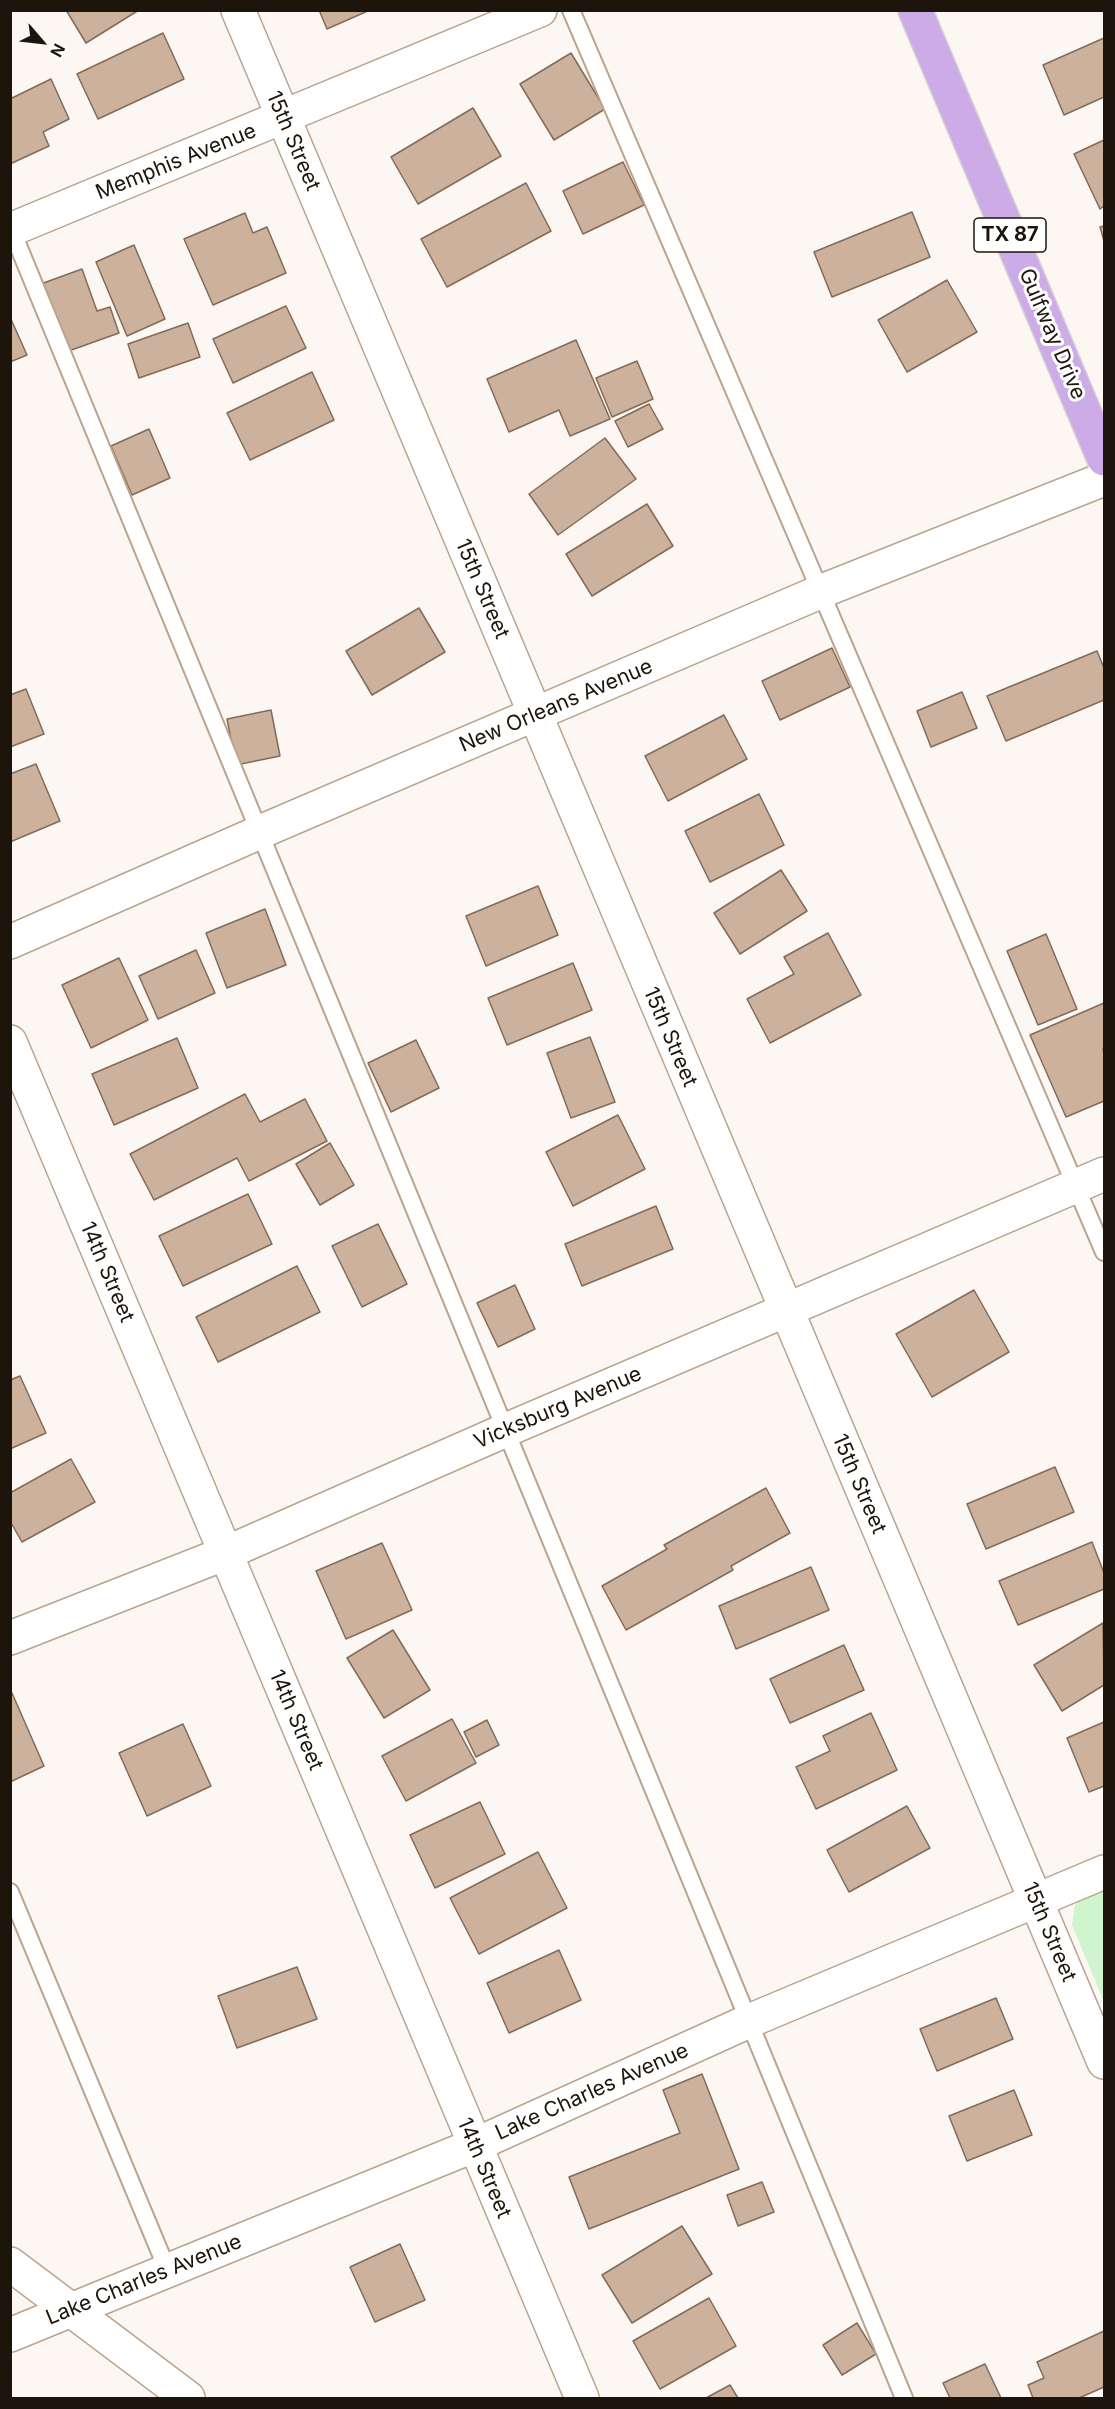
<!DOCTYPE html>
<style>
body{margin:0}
#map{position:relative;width:1115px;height:2409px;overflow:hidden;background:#fcf7f2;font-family:Inter,sans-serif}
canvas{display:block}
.frame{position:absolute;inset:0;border:12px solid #1d140c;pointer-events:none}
.north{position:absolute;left:12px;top:12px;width:60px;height:60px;-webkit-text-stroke:4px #fff;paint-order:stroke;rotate:118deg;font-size:16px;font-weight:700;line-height:24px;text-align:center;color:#1d140c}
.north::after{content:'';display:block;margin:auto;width:21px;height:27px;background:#1d140c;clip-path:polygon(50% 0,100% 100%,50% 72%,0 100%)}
</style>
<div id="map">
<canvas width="1115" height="2409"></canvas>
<div class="frame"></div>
<div class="north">N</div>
</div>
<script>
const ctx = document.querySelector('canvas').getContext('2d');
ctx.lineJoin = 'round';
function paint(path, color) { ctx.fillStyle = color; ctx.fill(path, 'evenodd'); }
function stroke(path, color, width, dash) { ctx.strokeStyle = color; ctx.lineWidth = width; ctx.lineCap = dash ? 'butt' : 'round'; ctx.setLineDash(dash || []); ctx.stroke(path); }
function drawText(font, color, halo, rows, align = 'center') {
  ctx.font = font + ' Inter,sans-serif'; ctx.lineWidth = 6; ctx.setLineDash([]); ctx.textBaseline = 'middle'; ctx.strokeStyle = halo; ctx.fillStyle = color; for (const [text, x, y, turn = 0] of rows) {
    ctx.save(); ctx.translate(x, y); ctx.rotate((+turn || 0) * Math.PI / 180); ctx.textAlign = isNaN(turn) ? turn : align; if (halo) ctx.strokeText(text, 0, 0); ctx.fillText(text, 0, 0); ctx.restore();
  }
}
paint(new Path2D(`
 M1104,1888V2002L1072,1925L1075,1905L1084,1896Z`), '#cff4ce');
const building = new Path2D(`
 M66,10H139L86,43Z
 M319,10H370L327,29Z
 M163,33L184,79L98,119L77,74Z
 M1104,38V97L1064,115L1043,65Z
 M571,53L605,109L554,140L520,84Z
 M51,79L69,119L43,132L49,146L10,164V99Z
 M473,108L501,156L418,204L391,157Z
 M1104,140V206L1100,209L1074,154Z
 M623,162L644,205L583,234L563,191Z
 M526,183L551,231L447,287L421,239Z
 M912,212L930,257L832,297L814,252Z
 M245,213L253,233L267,227L286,273L213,305L184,239Z
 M1104,226V241L1100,227Z
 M134,245L165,319L127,336L96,262Z
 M82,269L97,311L110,307L119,333L63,353L38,285Z
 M947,280L977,332L907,372L878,320Z
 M286,306L306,348L233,383L213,339Z
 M10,317L27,355L10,362Z
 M188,323L200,357L139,378L128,344Z
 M576,340L610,419L570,436L559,410L509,432L487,379Z
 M637,361L653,399L612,417L596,378Z
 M312,372L334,420L250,460L227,413Z
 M649,404L663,429L628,447L615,421Z
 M149,429L170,478L132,495L111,446Z
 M605,438L636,479L558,535L529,494Z
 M647,504L673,546L592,596L566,554Z
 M419,608L445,652L372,695L346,651Z
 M832,648L850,687L780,720L762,681Z
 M1097,651L1104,668V700L1006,741L987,696Z
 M26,689L44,734L10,747V695Z
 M962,692L977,728L931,747L917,711Z
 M271,710L280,756L236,765L227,719Z
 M724,715L747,759L668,801L645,756Z
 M36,764L60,821L10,842V774Z
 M759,794L784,845L710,882L685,831Z
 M781,870L807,911L740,954L714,913Z
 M538,886L558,935L486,966L466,916Z
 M265,909L286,965L227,988L206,933Z
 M828,933L861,995L770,1043L747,999L794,974L784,957Z
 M1046,934L1077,1009L1038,1025L1007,951Z
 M196,950L215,993L158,1019L139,976Z
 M119,958L148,1020L91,1048L62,985Z
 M573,963L592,1010L507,1045L488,998Z
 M1104,1003V1048L1103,1049L1104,1054V1101L1066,1117L1030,1035Z
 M590,1037L615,1102L571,1118L547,1053Z
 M177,1038L198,1088L114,1125L92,1074Z
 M416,1040L439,1088L391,1112L368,1063Z
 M245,1094L260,1122L305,1099L327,1141L249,1181L237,1158L154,1200L130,1154Z
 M618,1115L645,1169L573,1206L546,1152Z
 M330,1143L354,1185L320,1205L296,1164Z
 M248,1194L272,1244L183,1286L159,1236Z
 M656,1206L673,1249L582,1286L565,1244Z
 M378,1224L407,1284L362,1307L332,1246Z
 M297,1266L320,1312L218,1362L196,1317Z
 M515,1285L535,1329L498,1347L477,1303Z
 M974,1290L1009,1352L932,1397L896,1334Z
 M20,1376L46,1433L10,1449V1380Z
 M71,1459L95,1502L22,1542L10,1521V1493Z
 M1055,1467L1074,1512L986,1549L967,1504Z
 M766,1488L790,1533L731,1566L733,1570L626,1630L602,1586L667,1549L664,1545Z
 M1092,1542L1104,1573V1589L1018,1625L999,1581Z
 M382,1543L412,1610L346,1639L316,1571Z
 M811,1567L829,1610L736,1649L719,1606Z
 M1103,1623L1104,1685L1062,1711L1034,1665Z
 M393,1630L430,1690L384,1718L347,1658Z
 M844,1645L864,1690L790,1723L770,1679Z
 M12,1693L44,1766L10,1782V1694Z
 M871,1713L897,1770L816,1809L796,1767L830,1751L823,1736Z
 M452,1719L476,1763L406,1801L382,1756Z
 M487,1720L499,1745L476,1757L464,1732Z
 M1104,1722V1786L1089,1792L1067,1738Z
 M183,1724L211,1786L147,1816L119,1753Z
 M480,1802L505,1854L435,1888L410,1835Z
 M907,1806L930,1848L849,1892L827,1850Z
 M538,1852L567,1908L479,1954L450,1898Z
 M559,1950L581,2000L509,2033L487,1983Z
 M297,1967L317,2019L237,2048L218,1996Z
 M996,1998L1013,2039L937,2071L920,2029Z
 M702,2074L739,2169L589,2229L569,2177L680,2133L663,2090Z
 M1014,2090L1032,2135L967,2161L949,2116Z
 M762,2182L774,2212L738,2226L727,2195Z
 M682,2226L712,2274L632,2323L602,2275Z
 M400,2244L425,2300L375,2322L350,2267Z
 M709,2298L736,2346L660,2389L633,2341Z
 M857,2323L876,2354L842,2375L823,2345Z
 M1104,2331V2387L1079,2398H1033L1028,2385L1044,2378L1037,2362Z
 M985,2364L1001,2398H950L943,2383Z
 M730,2385L738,2398H706Z`);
paint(building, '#ccb29d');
stroke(building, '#836b58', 1.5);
const lane = new Path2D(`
 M571,10L1104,1252
 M10,226L904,2398
 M10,1892L167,2269`);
const street = new Path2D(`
 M238,10L1104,2062
 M10,230L540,10
 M10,942L260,832L822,591L1104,479
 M10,1042L582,2398
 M10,1638L226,1553L506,1430L1104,1174
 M10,2335L475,2145L749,2021L1104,1872`);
const secondary = new Path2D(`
 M10,2264L188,2398`);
const primary = new Path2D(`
 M915,10L1104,459`);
stroke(lane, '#bba38d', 20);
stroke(street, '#bba38d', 36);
stroke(secondary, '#bba38d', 36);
stroke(primary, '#d6d5d3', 36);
stroke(lane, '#fff', 16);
stroke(street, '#fff', 33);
stroke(secondary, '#fff', 33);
stroke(primary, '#cdabe7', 33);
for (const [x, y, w] of [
 [1010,235,72]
]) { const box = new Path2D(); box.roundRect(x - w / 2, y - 17, w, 34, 4.5); ctx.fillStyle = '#fff'; ctx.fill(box); stroke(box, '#1d140c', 1.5); }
drawText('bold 20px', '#1d140c', null, [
 ["TX 87",1010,235]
]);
drawText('21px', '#1d140c', '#fff', [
 ["15th Street",293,141,67],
 ["Memphis Avenue",176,162,-22],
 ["Gulfway Drive",1052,334,67],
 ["15th Street",482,589,67],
 ["New Orleans Avenue",556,706,-23],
 ["15th Street",670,1037,67],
 ["14th Street",107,1272,67],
 ["Vicksburg Avenue",558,1408,-23],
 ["15th Street",859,1484,67],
 ["14th Street",296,1720,67],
 ["15th Street",1049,1932,67],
 ["Lake Charles Avenue",592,2092,-24],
 ["14th Street",484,2168,67],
 ["Lake Charles Avenue",144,2280,-22]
]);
</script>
